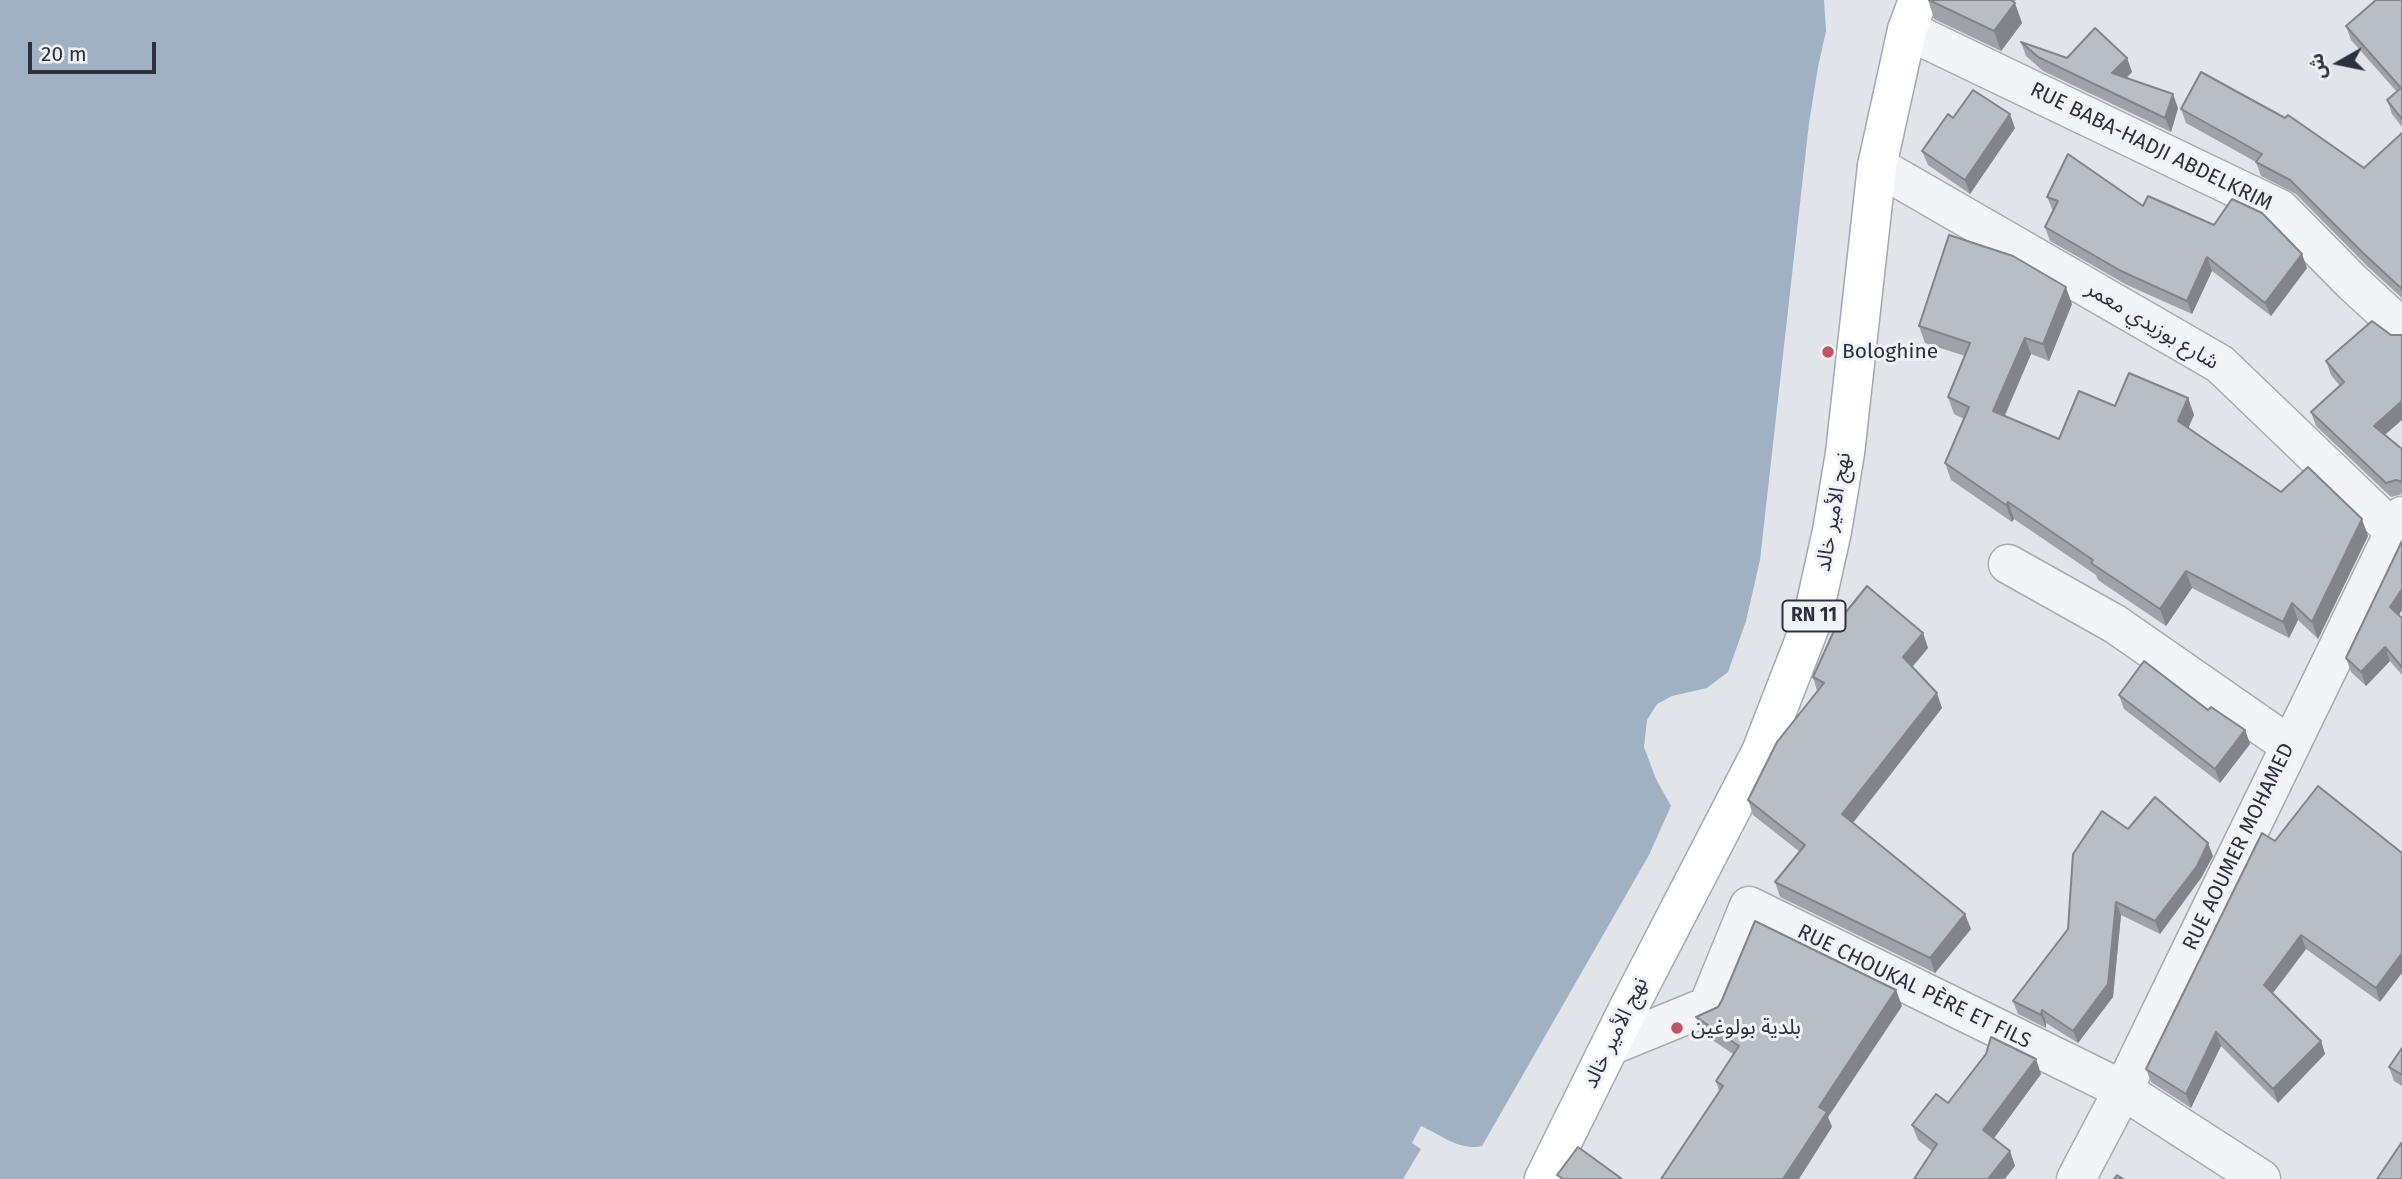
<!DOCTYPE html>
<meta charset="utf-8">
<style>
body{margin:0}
#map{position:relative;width:2402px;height:1179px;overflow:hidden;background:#e1e4e8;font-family:"Fira Sans","Noto Sans Arabic",sans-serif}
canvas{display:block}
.north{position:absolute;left:2304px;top:28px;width:70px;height:70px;-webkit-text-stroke:5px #f0f2f6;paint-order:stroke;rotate:261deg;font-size:19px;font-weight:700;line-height:28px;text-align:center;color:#2b323e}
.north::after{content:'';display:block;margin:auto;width:24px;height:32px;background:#2b323e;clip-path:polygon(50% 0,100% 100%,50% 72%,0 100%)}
.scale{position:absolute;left:28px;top:42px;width:128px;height:32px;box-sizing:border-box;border:4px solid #2b323e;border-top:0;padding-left:9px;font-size:21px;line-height:24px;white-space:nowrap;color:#2b323e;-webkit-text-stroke:5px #f0f2f6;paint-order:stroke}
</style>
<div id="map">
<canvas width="2402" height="1179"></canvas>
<div class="north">ش</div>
<div class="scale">20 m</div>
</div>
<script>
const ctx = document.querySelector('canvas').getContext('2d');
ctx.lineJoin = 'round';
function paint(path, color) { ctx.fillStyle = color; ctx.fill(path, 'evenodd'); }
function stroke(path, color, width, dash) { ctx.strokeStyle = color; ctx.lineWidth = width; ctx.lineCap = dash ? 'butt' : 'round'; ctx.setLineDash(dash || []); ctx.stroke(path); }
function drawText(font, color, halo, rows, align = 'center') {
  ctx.font = font + ' "Fira Sans","Noto Sans Arabic",sans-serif'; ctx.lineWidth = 6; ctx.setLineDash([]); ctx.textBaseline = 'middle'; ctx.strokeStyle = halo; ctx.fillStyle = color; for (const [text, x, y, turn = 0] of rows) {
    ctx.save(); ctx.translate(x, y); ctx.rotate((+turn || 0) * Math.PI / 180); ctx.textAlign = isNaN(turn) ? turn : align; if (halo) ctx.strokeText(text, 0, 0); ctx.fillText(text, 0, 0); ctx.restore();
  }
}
paint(new Path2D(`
 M0,0H1824L1826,31L1818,67L1809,123L1760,560L1746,621L1728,672L1707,688L1672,696L1657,704L1647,720L1644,747L1656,779L1671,806L1649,855L1482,1146C1460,1151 1441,1135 1421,1126L1412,1143L1421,1149L1403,1179H0Z`), '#a0b1c4');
const street = new Path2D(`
 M1907,30L2280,209L2352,282L2402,328
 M1877,166L2220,364L2394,531
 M2008,564L2115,624L2289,745
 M1610,1046L1708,1006L1749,906L2123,1090L2261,1179
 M2076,1179L2123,1090L2402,516`);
const primary = new Path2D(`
 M1544,1179L1629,1007L1761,752L1812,621L1832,531L1845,453L1877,166L1907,30L1918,0`);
stroke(street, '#a7abb2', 41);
stroke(primary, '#a2a8b2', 41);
stroke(street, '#f3f4f7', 38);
stroke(primary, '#fff', 38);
paint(new Path2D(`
 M1928,0H2016L2014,2L2022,23L2001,51L1934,19Z
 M2402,0V127L2392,114L2387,100L2397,92L2351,40L2346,26Z
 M2021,42L2067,58H2127L2132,72L2126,78L2178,108L2171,132L2043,71L2026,56Z
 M2181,109L2364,168L2402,133V298L2367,266L2296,194L2261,176L2256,162L2186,123Z
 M1953,118L2015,128L1970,194L1928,165L1922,151Z
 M2047,197L2143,206L2307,268L2271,316L2212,271L2192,314L2127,285L2050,241L2045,227L2053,211Z
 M2072,304L2049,361L2031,354L2005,416L2059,439L2115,406L2188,398L2194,415L2188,428L2281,492L2368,536L2318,639L2298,620L2289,638L2192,588L2166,626L2098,580L2096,575L2014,519L2012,522L1951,480L1945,463L1964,419L1954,414L1948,397L1965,356L1925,343L1919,326Z
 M2391,335L2385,435L2402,449V494L2391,497L2316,426L2311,412L2340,386L2331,375L2326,361Z
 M2402,610L2399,615L2402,618V675L2390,661L2366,686L2351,672L2346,658Z
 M1923,633L1928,648L1912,667L1942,708L1853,823L1971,929L1935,973L1780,897L1775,882L1800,852L1753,815L1748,800L1817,691L1813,677Z
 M2119,695L2208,710L2245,730L2250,744L2220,783L2124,709Z
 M2128,829L2213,856L2201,878L2160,934L2121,915L2113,997L2078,1043L2046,1023V1028L2018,1014L2013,1001L2068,929Z
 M2275,841L2402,853L2380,1002L2306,949L2273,993L2321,1041L2325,1054L2278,1103L2221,1046L2191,1108L2151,1082L2146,1069Z
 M1902,1006L1828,1117L1832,1127L1719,1091L1716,1081L1733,1054L1702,1033L1696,1017Z
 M2402,1048V1086L2394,1081L2389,1067Z
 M2041,1074L1994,1138L2010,1151L2015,1166L1932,1151L1918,1140L1912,1125L1948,1103Z`), '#9fa3a9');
paint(new Path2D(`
 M2015,3L2022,23L2001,51L1994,31Z
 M2127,58L2132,72L2117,87L2112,73Z
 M2173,94L2178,108L2171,132L2165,118Z
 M2010,114L2015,128L1970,194L1965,180Z
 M2302,254L2307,268L2271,316L2265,303Z
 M2207,257L2212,271L2192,314L2187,301Z
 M2066,287L2072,304L2049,361L2043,344Z
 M2025,338L2031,354L1999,428L1993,411Z
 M2188,398L2194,415L2184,438L2178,421Z
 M2402,401V420L2379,440L2374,426Z
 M2008,502L2014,519L2012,522L2006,505Z
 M2362,519L2368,536L2318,639L2312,622Z
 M2186,571L2192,588L2166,626L2160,609Z
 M2402,589V610L2395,621L2390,607Z
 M2292,603L2298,620L2289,638L2283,622Z
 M1923,633L1928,648L1908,672L1903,657Z
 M2385,647L2390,661L2366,686L2361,672Z
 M1937,693L1942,708L1848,829L1842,814Z
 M2245,730L2250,744L2220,783L2215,769Z
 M2208,843L2213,856L2201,878L2160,934L2155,921Z
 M2116,902L2121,915L2113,997L2078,1043L2073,1031Z
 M1965,914L1971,929L1935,973L1930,958Z
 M2301,935L2306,949L2269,998L2264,985Z
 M2402,953V973L2380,1002L2376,988Z
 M1896,990L1902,1006L1828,1117L1832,1127L1799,1179H1783L1819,1107Z
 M2042,1010L2046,1023V1028L2041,1015Z
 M2216,1032L2221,1046L2191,1108L2186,1094Z
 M2321,1041L2325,1054L2278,1103L2273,1089Z
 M2036,1059L2041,1074L1989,1145L1983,1130Z
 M2010,1151L2015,1166L2005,1179H1988Z`), '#828489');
const building = new Path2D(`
 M1929,0H2011L2015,3L1994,31Z
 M2376,0H2402V119L2387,100L2401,88L2346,26Z
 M2095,28L2127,58L2112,73L2173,94L2165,118L2038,57L2021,42L2067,58Z
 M2201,72L2285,118L2288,115L2364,168L2402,133V289L2362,252L2290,180L2256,162L2262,154L2181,109Z
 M1973,90L2010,114L1965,180L1922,151L1948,114L1953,118Z
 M2068,154L2143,206L2148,196L2214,225L2232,199L2262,213L2302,254L2265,303L2207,257L2187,301L2121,271L2045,227L2058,201L2047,197Z
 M1949,235L2013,256L2066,287L2043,344L2025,338L1993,411L2059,439L2079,391L2115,406L2129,373L2188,398L2178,421L2281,492L2308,467L2362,519L2312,622L2292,603L2283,622L2186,571L2160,609L2091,563L2093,560L2008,502L2006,505L1945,463L1969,407L1948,397L1970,343L1919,326Z
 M2372,321L2391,335H2402V401L2374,426L2402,449V482L2396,480L2386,483L2311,412L2344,382L2326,361Z
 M2402,541V589L2390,607L2402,618V667L2385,647L2361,672L2346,658Z
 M1867,586L1923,633L1903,657L1937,693L1842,814L1965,914L1930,958L1775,882L1805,845L1748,800L1777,742L1824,683L1813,677L1838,622Z
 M2144,661L2208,710L2211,707L2245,730L2215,769L2119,695Z
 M2318,786L2402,853V953L2376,988L2301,935L2264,985L2321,1041L2273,1089L2216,1032L2186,1094L2146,1069L2262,833L2275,841Z
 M2155,797L2208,843L2197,866L2155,921L2116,902L2108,984L2073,1031L2042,1010L2041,1015L2013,1001L2068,929L2073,854L2102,811L2128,829Z
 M1755,921L1896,990L1819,1107L1827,1112L1783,1179H1661L1723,1086L1716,1081L1739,1046L1696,1017L1718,1007L1722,1000Z
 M1991,1037L2036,1059L1983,1130L2010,1151L1988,1179H1914L1937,1144L1912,1125L1936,1094L1948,1103L1986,1054Z
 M2402,1048V1075L2389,1067Z
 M2402,1142V1179H2377Z
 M1578,1147L1622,1179H1563L1557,1175Z
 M2117,1175L2123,1179H2114Z`);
paint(building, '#b9bdc4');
stroke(building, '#828489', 2);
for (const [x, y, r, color] of [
 [1828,352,7,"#bf5463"],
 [1677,1028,7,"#bf5463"]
]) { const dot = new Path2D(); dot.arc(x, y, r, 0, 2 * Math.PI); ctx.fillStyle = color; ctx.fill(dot); stroke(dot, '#f0f2f6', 2.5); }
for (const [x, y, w] of [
 [1814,616,63]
]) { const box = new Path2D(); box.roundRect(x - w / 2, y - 15.5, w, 31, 5); ctx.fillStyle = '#f0f2f6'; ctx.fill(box); stroke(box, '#2b323e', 2); }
drawText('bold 19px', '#2b323e', null, [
 ["RN 11",1814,616]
]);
drawText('21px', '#2b323e', '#f0f2f6', [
 ["RUE BABA-HADJI ABDELKRIM",2151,147,26],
 ["شارع بوزيدي معمر",2152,326,31],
 ["نهج الأمير خالد",1834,512,-80],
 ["RUE AOUMER MOHAMED",2239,847,-64],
 ["RUE CHOUKAL PÈRE ET FILS",1914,987,26],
 ["نهج الأمير خالد",1616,1033,-64]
]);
drawText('21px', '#2b323e', '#f0f2f6', [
 ["Bologhine",1842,352],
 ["بلدية بولوغين",1691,1028]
], 'left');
</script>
